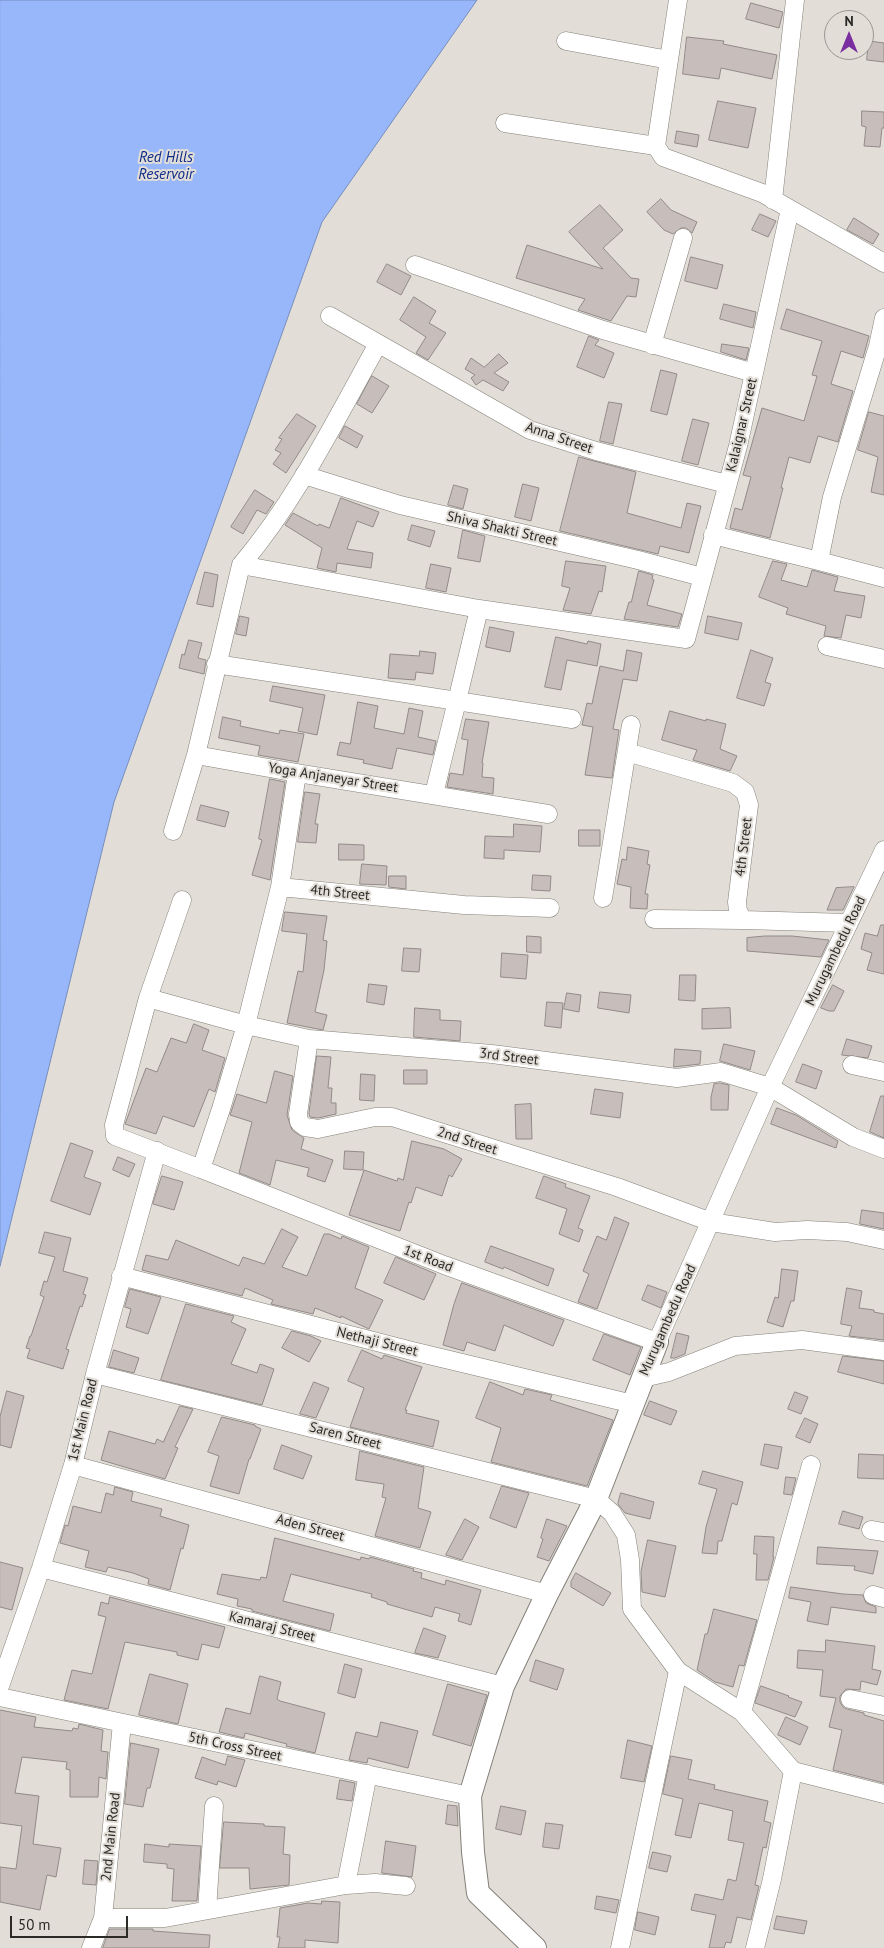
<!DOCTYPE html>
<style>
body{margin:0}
#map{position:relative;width:884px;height:1948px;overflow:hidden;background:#e2ded7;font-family:"PT Sans",sans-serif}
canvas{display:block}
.north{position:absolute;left:824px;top:10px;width:50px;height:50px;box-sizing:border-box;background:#e2ded7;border:1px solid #999691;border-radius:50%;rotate:0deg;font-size:14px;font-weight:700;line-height:20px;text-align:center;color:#2b2a27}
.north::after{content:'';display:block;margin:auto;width:18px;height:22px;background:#7a2d9f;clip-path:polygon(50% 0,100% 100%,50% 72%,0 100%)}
.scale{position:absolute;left:10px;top:1916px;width:118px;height:22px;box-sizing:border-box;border:2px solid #2b2a27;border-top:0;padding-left:6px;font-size:15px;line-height:18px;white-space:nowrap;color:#2b2a27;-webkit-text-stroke:4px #e2ded7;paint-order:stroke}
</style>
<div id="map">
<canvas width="884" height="1948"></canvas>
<div class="north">N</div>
<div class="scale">50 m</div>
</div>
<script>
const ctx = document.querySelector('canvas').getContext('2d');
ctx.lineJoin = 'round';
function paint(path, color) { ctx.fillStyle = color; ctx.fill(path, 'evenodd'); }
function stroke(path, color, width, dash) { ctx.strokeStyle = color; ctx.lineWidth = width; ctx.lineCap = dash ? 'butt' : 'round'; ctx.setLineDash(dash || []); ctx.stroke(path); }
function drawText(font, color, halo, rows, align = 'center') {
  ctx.font = font + ' "PT Sans",sans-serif'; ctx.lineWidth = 4; ctx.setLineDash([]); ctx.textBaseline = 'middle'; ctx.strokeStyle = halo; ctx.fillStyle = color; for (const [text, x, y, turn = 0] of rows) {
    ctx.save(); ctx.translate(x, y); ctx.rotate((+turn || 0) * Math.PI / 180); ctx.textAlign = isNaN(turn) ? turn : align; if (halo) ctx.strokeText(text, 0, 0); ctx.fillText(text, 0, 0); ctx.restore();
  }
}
const water = new Path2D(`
 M0,0H477L322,222L114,802L0,1266Z`);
paint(water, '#98b7fb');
stroke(water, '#778dbb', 1);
const building = new Path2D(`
 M751,3L783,12L779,28L746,19Z
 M687,37L724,41L723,44L777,55L772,79L721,68L719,79L683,74Z
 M869,41L884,43V62L867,60Z
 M718,101L756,108L748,148L709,140Z
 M862,111L884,112V128H882L880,147L864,146L866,127L862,126Z
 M677,131L699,135L697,147L675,143Z
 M661,199L671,210L697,222L692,233L686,228H681L673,234L664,230L647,212Z
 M600,205L623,230L603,248L631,278L639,279L636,297L627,296L611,321L578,310L585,299L516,278L527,245L603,269L569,232Z
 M760,214L776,221L768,237L752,230Z
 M854,218L879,234L873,244L847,230Z
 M691,257L723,265L717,289L685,281Z
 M387,264L411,276L401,295L377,282Z
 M414,297L436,311L429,323L446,333L428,360L416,353L426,337L400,320Z
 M724,304L756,312L753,328L720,319Z
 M787,309L869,336L863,358L841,351L831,384L853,391L838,442L818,436L810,463L789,457L781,488H783L770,538L730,528L735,508L742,510L751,477L743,475L762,408L804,421L817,376L812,375L822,341L781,329Z
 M589,336L599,340L595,345L614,353L604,378L577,367Z
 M722,344L749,348L746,360L721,352Z
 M499,354L508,363L494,373L509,382L503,391L483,380L476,385L471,378L475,375L465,369L471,358L484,367Z
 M661,370L677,374L667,415L651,411Z
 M372,376L389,386L372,413L357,404Z
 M609,402L622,404L613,444L600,441Z
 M869,412L884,416V495L871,492L878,457L858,450Z
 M297,414L316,426L286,473L273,464L281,453L275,450L282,439L279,438Z
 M693,419L709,423L698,465L682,461Z
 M345,426L363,436L357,448L339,438Z
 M579,457L636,472L627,513L681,528L687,503L701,506L689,553L660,546L658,554L560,531Z
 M523,484L539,488L531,521L515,517Z
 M454,485L468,489L463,509L448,505Z
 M255,490L274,502L266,514L257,510L243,534L231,527Z
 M341,498L379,512L373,527L357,521L347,549L373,553L371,568L337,563L336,572L317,568L322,548L285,525L293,513L318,526L319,524L329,528Z
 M412,525L435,531L430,547L408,540Z
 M463,530L485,536L480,562L458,558Z
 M566,561L606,566L602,592L599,591L591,614L563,610L570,588L562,586Z
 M773,561L787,564L781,580L807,587L812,570L838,577L834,591L865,596L861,618L846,615L841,638L824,636L826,626L786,614L788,608L759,597Z
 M431,564L451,568L446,592L426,588Z
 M639,571L653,575L652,579L654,580L647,605L682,614L678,627L624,619L629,602H631Z
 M205,572L218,575L213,607L197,604Z
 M240,616L249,618L246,636L236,634Z
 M708,616L742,623L738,640L705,633Z
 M490,627L514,632L510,652L486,647Z
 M556,637L587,644L588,641L601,644L597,666L567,660L561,690L545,687Z
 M189,640L202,643L198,658L206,660L204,674L179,668L182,654L184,655Z
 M627,650L642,653L637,681L623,679L613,729L619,730L612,778L585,775L593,727L582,725L587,703L592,704L600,666L623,671Z
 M751,650L773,658L765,682L771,684L764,706L737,698Z
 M420,651L436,653L433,674L416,672L415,680L388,678L390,654L419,656Z
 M273,686L325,695L317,735L298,731L303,708L270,701Z
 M358,702L378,706L374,728L404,734L409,708L423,711L418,737L436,741L433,755L397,748L392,769L363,763L364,760L337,755L340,742L350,744Z
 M670,711L706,721V719L726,724L720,749L737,756L730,771L693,760L697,750L662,740Z
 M223,717L241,721L240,726L279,734L280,730L304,734L298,762L258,755L260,746L219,738Z
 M466,719L489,722L482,763H483L482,777L494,778L493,794L447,787L450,773L463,775L468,740L462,739Z
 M270,779L285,782L270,880L252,875L262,840L259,839Z
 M305,792L320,794L315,824H318L316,843L298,842Z
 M201,805L229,812L225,827L197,820Z
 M514,824L542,826L540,852L504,850V859L484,858L485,836L513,837Z
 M579,830H600V846H579Z
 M339,844L364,845V860H339Z
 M628,847L649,851L647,864L650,865L645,894H648L647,909L630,908L631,887L617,884L622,859L626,860Z
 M362,864L387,866L386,885L360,884Z
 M533,875L551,876L550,891L532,890Z
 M389,876H406V889L389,887Z
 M854,887L843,910H827L836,888Z
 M285,912L327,916L323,940L327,941L324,970L315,1012L327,1015L323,1030L287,1023L298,971L303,972L307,934L282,931Z
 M881,925H884V974L867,970L872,953L861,949L865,933L877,936Z
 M527,936L541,937V953L527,952Z
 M765,936H792L829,940L821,957L747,951V938Z
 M404,948L421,949L419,972L402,971Z
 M502,953L528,955L526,979L501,977Z
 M680,975H696L695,1001L679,1000Z
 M369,984L387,986L384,1005L367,1002Z
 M833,985L844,991L834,1011H829L821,1008Z
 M600,992L631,995L629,1013L598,1008Z
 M567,993L581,995L579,1012L564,1009Z
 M547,1002L563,1003L561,1028L545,1026Z
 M415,1008L440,1010V1020L461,1021L460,1041L414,1037Z
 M730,1008L731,1028L702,1029V1009Z
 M194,1024L209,1030L202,1050L225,1058L215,1092L209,1089L194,1127L163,1116L156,1134L125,1124L146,1068L157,1072L171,1038L186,1043Z
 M847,1039L872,1046L868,1058L842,1055Z
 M724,1044L755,1051L750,1070L720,1061Z
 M675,1049L701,1051L700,1064L674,1067Z
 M317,1056L331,1057L328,1088H332L331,1103H336V1114L318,1118L310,1117L309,1114Z
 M803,1064L822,1071L816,1089L796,1082Z
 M404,1070H427V1084H404Z
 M275,1071L293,1076L287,1115L292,1130L304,1138L301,1149L333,1160L325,1182L307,1176L309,1168L276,1160L270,1185L239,1173L252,1122L230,1115L237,1094L266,1103Z
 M361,1074L375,1075L374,1101L360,1100Z
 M720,1083L729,1085L728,1110H711V1097L714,1084Z
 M595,1089L623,1093L620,1118L591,1114Z
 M881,1096H884V1138L870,1132Z
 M531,1104L532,1139H516L515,1105Z
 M777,1108L796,1115L838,1141L836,1148L771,1124Z
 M412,1141L444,1149L462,1159L452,1177L449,1175L442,1196L416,1187L411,1203L409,1202L400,1231L349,1215L364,1170L397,1181L398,1178L403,1180Z
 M71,1143L93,1151L84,1177L101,1183L90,1215L51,1201Z
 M345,1151L364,1152L363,1170L344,1169Z
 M118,1157L135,1164L129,1177L113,1170Z
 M162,1176L183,1182L174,1210L153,1204Z
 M544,1176L566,1184L565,1187L590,1196L578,1228L583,1230L579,1242L559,1234L567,1209L536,1198Z
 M862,1210L884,1213V1229L860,1224Z
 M615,1217L629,1223L597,1309L578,1302L589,1274L583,1271L597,1236L606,1240Z
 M282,1229L298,1237L282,1267L307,1276L324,1234H329L341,1239L342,1236L369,1247L355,1288L383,1300L369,1329L341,1316V1318L315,1308L313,1314L271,1304L273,1300L245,1288L242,1296L142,1270L146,1255L168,1260L176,1240L239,1266L243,1257L264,1264Z
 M45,1232L71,1238L63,1271L88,1278L83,1294L86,1295L82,1307L80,1306L66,1349L69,1350L63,1369L27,1358L30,1349L26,1348L30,1336H31L44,1297L40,1295L44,1281L47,1282L55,1257L39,1253Z
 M491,1246L554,1269L548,1286L504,1267L503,1269L485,1262Z
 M396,1257L436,1274L424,1300L384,1283Z
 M782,1269L798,1271L794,1301H791L783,1327L767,1322L775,1297L778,1298Z
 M462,1283L564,1320L553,1346L504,1325L495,1351L467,1342L464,1351L443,1345L454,1304Z
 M648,1285L667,1292L661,1308L642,1300Z
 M847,1288L862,1291L859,1308L874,1310V1312L884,1314V1340L849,1336L852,1326L841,1324Z
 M130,1289L161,1297L148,1334L126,1327L131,1309L125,1307Z
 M186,1304L234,1316L231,1322L246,1329L231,1364L257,1373L260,1364L274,1369L262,1405L161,1380Z
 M292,1331L311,1336L321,1341L309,1362L282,1348Z
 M677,1333L689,1336L685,1354L675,1358H671Z
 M604,1334L641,1347L630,1375L593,1360Z
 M114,1350L139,1358L134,1373L109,1367Z
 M362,1350L382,1359L384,1355L422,1367L405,1410H407L406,1413L439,1421L433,1447L350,1427L364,1388L348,1381Z
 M843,1356L884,1361V1384L838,1372Z
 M314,1382L329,1388L316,1418L300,1414Z
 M490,1382L523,1395L525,1389L552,1395L550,1400L613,1420L587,1486L491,1462L501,1428L476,1418Z
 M7,1391L24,1396L11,1448L0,1445V1417Z
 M795,1392L808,1397L801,1414L788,1409Z
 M650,1401L677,1411L671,1425L644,1415Z
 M180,1406L193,1409L175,1447L178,1448L165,1479L101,1460L109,1431L155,1444L157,1439L163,1442Z
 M222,1417L255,1425V1426L261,1429L250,1459H249L239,1494L210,1486L219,1456L208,1452Z
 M805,1418L818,1424L810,1443L796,1437Z
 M765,1444L782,1447L778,1469L761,1465Z
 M282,1445L312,1456L303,1479L274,1469Z
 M360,1451L424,1467L418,1508L431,1512L420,1548L375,1536L386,1498L382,1497L384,1484L356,1480Z
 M859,1454L884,1455V1479L858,1478Z
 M703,1471L743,1482L737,1505L732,1503L722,1541H718L717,1554L702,1553L706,1527L717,1489L699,1484Z
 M786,1477L796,1478L792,1495L784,1494Z
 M502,1486L529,1493L516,1528L490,1518Z
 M115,1487L133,1492L131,1501L162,1509L160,1516L189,1525L183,1549L181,1548L170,1590L148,1584L149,1579L133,1573L108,1567L106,1572L85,1567L89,1551L60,1543L65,1525L68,1526L73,1506L101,1513L106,1493L113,1495Z
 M621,1493L654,1502L650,1519L625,1513L618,1504Z
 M843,1511L863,1517L859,1529L839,1524Z
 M465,1519L479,1527L462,1560L446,1555Z
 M547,1519L567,1526L549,1561L537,1557L543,1539L541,1538Z
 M755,1536L774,1537L773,1557H774L768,1580H756L757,1554H754Z
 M275,1538L360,1560L361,1557L369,1559L370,1557L414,1569L413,1571L422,1573L421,1578L445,1585L446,1580L481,1590L471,1625L458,1621L460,1614L435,1607L432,1617L387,1604V1602L371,1597L372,1594L291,1574L283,1601L334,1614L330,1631L252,1611V1609L237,1606L238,1599L217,1594L222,1574L260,1580L261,1577L266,1578Z
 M648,1540L676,1546L665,1597L642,1592L641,1572Z
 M818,1547L878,1551L873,1574L854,1570L855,1566L817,1564Z
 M0,1562L23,1568L12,1610L0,1607Z
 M576,1573L611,1593L603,1606L571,1587V1582Z
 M791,1587L843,1594L863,1595L866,1603L876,1607V1613L831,1607L828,1625L807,1621L811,1602L789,1598Z
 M110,1597L225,1627L219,1648L202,1644L198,1660L177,1655V1652L125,1642L108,1709L64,1700L72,1670L92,1674L106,1617L98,1615L101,1602L108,1604Z
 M714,1609L757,1620L744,1666L739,1665L733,1687L715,1682L697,1670L705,1634H707Z
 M424,1628L446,1636L438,1658L415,1653Z
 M826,1640L875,1646L872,1669L881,1671L877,1685L861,1681L860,1690L846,1689L840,1696V1702L843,1707L847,1709L864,1713V1715L884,1721V1783L833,1770L842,1730L829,1727L836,1698L820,1696L823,1670L797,1668L798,1650L825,1652Z
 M536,1660L564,1669L557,1690L530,1681Z
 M345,1664L362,1669L355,1698L338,1693Z
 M150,1674L188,1684L178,1724L139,1715Z
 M260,1676L281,1682L277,1699L280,1701L325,1713L315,1753L286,1746L287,1744L245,1733L244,1738L219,1732L226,1708L250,1714Z
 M448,1684L487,1695L471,1746L433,1735Z
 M761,1686L789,1696L788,1697L802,1702L795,1717L755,1703Z
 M0,1710L36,1717L34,1727L72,1731L73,1728L78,1729L79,1724L103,1730L101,1751L108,1752L106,1779L99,1777L98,1797H70V1770L66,1769L67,1762L22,1757L15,1793L39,1796L33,1844L61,1848L56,1877L47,1875L40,1910L0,1902V1867L16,1869L22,1826L0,1823Z
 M786,1717L808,1727L800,1745L778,1735Z
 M381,1722L418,1731L408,1768L368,1758L367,1763L349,1760L356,1732L377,1737Z
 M628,1740L652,1746L644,1782L621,1778Z
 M131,1743L159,1749L150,1788H147L143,1807L125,1804Z
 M228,1756L245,1760L236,1787L218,1781L217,1785L195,1778L202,1757L225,1765Z
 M671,1756L692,1760L688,1779L715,1785L714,1789L768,1801L764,1821L771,1823L766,1848L763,1847L755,1885L759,1886L751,1920L737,1917L731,1943L726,1942L724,1948H709L716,1915L691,1910L695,1894L723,1900L728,1879L736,1881L744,1843L728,1840L733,1811L699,1803L691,1838L675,1835L683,1799L663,1794Z
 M340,1780L355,1783L352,1801L337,1799Z
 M448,1805L457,1806L458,1826L446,1824Z
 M501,1806L526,1811L521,1835L496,1829Z
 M224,1822L264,1824V1826L285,1827L283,1854L290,1855L289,1885L250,1889L249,1868H220Z
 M546,1823L563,1825L559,1849L543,1847Z
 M386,1841L416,1846L412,1877L382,1873Z
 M145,1844L169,1847V1844L201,1846L197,1901H172L174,1869L167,1868V1864L144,1862Z
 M653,1852L671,1856L667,1872L649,1868Z
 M85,1860L98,1861L96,1885L83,1884Z
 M597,1896L619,1900L616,1913L595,1909Z
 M322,1901L340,1902L338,1943L305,1940V1948H278L280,1937H277L280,1908L308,1903L321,1904Z
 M638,1912L659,1917L655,1935L635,1930Z
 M777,1916L807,1921L804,1934L774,1929Z
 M110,1929H153V1931L210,1935L209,1948H103Z`);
paint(building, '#c7bebc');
stroke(building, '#928a88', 1);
const minor = new Path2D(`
 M678,0L656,146L663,157L762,193L884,263
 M566,41L669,60
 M505,123L656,146
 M773,200L795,0
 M415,265L603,330L754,373
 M330,316L530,430L596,451L727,484
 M884,318L878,346L832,497L819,561L884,578
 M378,344C336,419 297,499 241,565L479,609L686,639L738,446L790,209
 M652,345L683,238
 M304,475L400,505L638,560L702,577
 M713,535L819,561
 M479,609L457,701L572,719
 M827,646L884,659
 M216,664L457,701L434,794
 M627,752L733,783L745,792L749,805L737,902L738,911L743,920L849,923
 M196,755L241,565
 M297,773L280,887L246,1025L221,1109L201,1169L115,1136L114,1125L148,998L246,1025L309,1039L492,1054L677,1078L721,1072L770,1087L853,1137L884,1149
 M173,831L196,755L297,773L548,814
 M280,887L464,905L550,908
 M603,898L631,725
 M654,919L743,920
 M148,998L182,900
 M309,1039L298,1114L299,1122L305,1127L318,1129L375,1117H392L617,1187L711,1222L775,1232L807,1230L847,1232L884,1240
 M852,1065L884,1072
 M201,1169L444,1265L657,1342L770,1087L884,850
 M121,1276L412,1351L633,1404
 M95,1374L596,1499L612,1513L626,1535L630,1560L632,1609L678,1671L742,1712L793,1771L884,1794
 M643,1378L669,1372L735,1346L802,1340L884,1351
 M73,1465L547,1594
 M871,1530L884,1532
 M41,1568L503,1686
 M873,1595L884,1598
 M0,1686L41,1568L73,1465L95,1374L157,1151
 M0,1697L470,1796
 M850,1699L884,1706
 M742,1712L811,1465
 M346,1885L368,1774
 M207,1910L214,1806
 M103,1918H165L346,1885L375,1883L406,1886
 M91,1948L103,1918L122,1723
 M620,1948L678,1671
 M755,1948L772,1879L793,1771`);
const tertiary = new Path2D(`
 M535,1948L478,1893L473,1852L470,1796L503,1686L547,1594L596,1499L657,1342`);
stroke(minor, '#84817a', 19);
stroke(tertiary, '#84817a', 24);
stroke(minor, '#fff', 18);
stroke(tertiary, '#fff', 22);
drawText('14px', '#2b2a27', '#e2ded7', [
 ["Kalaignar Street",742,425,-77],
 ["Anna Street",559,438,19],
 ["Shiva Shakti Street",502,529,13],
 ["Yoga Anjaneyar Street",333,778,9],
 ["4th Street",744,847,-83],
 ["4th Street",340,893,6],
 ["Murugambedu Road",836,951,-64],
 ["3rd Street",509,1057,7],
 ["2nd Street",467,1141,18],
 ["1st Road",428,1259,21],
 ["Murugambedu Road",668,1320,-66],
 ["Nethaji Street",377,1342,14],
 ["1st Main Road",83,1420,-76],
 ["Saren Street",345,1436,14],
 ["Aden Street",310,1528,15],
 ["Kamaraj Street",272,1627,14],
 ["5th Cross Street",235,1747,12],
 ["2nd Main Road",111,1837,-84]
]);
drawText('italic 15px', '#0d2b88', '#e2ded7', [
 ["Red Hills",166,158],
 ["Reservoir",166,175]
]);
</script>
